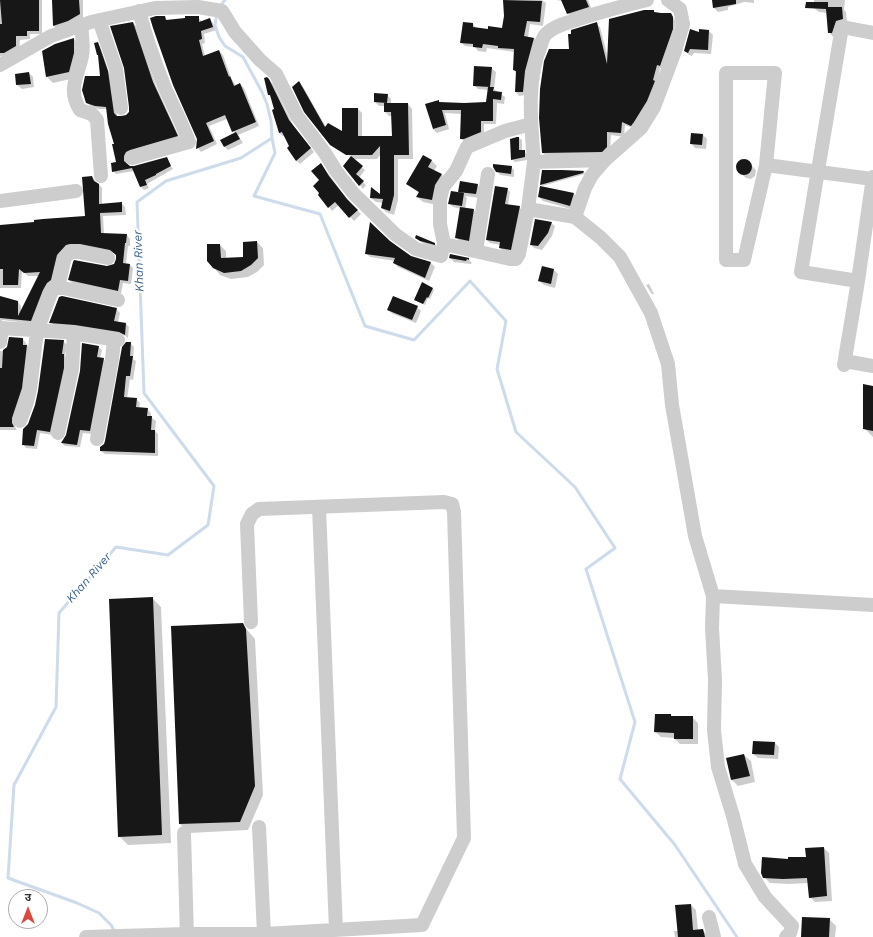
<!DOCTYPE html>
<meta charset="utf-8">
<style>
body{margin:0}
#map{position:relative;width:873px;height:937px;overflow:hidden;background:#fff;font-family:"Work Sans","Noto Sans Devanagari",sans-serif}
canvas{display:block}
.north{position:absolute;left:8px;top:889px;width:40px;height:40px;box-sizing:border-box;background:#fff;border:1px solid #acacac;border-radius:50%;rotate:0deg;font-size:11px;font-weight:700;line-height:16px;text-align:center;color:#303030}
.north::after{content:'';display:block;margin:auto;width:14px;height:18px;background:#da4940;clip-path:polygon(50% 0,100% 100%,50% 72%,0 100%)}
</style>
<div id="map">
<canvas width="873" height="937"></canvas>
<div class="north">उ</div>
</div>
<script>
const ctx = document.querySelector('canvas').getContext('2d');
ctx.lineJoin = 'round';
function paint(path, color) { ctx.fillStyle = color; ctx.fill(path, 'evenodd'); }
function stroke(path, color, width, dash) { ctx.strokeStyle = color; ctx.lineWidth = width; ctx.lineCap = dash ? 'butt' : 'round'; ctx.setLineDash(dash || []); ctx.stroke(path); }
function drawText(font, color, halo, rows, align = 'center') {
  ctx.font = font + ' "Work Sans",sans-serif'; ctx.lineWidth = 4; ctx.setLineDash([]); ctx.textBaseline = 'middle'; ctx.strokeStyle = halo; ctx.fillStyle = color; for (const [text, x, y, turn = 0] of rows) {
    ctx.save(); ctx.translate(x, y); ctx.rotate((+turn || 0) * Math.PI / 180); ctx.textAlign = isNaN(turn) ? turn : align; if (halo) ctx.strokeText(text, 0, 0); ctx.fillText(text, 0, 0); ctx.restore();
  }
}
paint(new Path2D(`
 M0,0H42V34H30V39L20,40L19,50L8,56H0Z
 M53,0H83V18L58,30L54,26Z
 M542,0L546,3L543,26L530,24L528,37L534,38L538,42L526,95L519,96L516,92V73L514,70L515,52L487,48L486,52L478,51L475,47L465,46L461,42L473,24L477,29L489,30L502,29L505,16L504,1Z
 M556,0H588L593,12L573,18L568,13L563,1Z
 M713,0H754V3L744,2L728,7V10L718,12L714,8Z
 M814,0H845L844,10L846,12L847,23L837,36L833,37L829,32L828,13L819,12L814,8Z
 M654,11L656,13L671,14L676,22L664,69L660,68L657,84L658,85L635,129L625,125L624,137L611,135L610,151L606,155L547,157L543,153L570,50L596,24L600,27L608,58Z
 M165,17L168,21L198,17L202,22L210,20L213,23L216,30L204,34L205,43L202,44L205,56L219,51L223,55L231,78L236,86L240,84L244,88L259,126L238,135L243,143L228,150L224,146L235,134L227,119L209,126L217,144L201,152L198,148V139Z
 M133,23L136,26L156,86L180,139L129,155L126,164L128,166L134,167L166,158L173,169L147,184L149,188L144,190L141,187L134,171L116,174L113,171L117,163L115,145L107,109H99L90,106L87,102L101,77L97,43L100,46L110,75L117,116L127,115L130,111Z
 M709,31L713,35L711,54L694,53L692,56L689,55L685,51L699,34Z
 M74,39L80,46L75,78L53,83L46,76Z
 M491,68L496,72L494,89L505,97L504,104L497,103L496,124H484V136L465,142L461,139V114L445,113L449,129L437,133L433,129L438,101L440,103L464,104L487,103L489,90L478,89L474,85Z
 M29,73L33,77L34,87L22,89L17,85Z
 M267,78L273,84L293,125L314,152L300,164L296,160L285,136H283L279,133L272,98L269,95Z
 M299,82L303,87L326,127L343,133L358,109L362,113V137H393L392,116H389L385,112V106H379L375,102L387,95L391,99V104H408L412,109L413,159H398V200L394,215L386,212L382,208L383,203L376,202L371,198L381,196V154L377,159H352L365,170L359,178L366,185L363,189L344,166L351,156L333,146Z
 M692,134L703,135L707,139L706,149L695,148L691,143Z
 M519,138L522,140V151H524L527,154V160L515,162L512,159L511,139Z
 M431,160L437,166L434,171L442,175L447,180L437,205L423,202L417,197L419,193L407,184Z
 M742,161H747L756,170L755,176L751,179L746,178L737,170L738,164Z
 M321,164L351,204L361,214L354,221L339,205L332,211L329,207L320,181Z
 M511,167L514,170V177L500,175L497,171Z
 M562,171L584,172L585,174L542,186L541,184Z
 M92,177L102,188V205L122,204L125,207L126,215L103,216L104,234L127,235L130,239V246H128L126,264L130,265L133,268L131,284L123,283L121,294L73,284L69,280L115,265L117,255L115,253L84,247H74L54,284L35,324L2,320V323L0,325V297L18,302L21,306V311L39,276H28L22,271L21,288H0V226L86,217Z
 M477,185L482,189L480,198L465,196L467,198L465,209L473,210L477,213L472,244L459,241L456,237L461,209L453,207L450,204L462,194L459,191Z
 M540,187L574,194L578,198L574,210L543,201L539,197Z
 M507,189L510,192L508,205L519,207L522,210L514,253L503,251L500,248L501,245L490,243L487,240Z
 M551,223L555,226L552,236L542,250L534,248L531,244Z
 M416,238L435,244L438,248L424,244Z
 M257,242L263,248L264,265L257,272L248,277L231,279L220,275L214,268L220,245L226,251V259L244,258Z
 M390,242L411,257L431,263L435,267L429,281L398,267L394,263L395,261L370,257L366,253Z
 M451,255L468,259L472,263L471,264L454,262L450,258Z
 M554,270L558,274L555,288L544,285L539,281Z
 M649,284L654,294H652L651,293L646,285Z
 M432,288L434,290L430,299L428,298L425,305L417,301Z
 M417,307L421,311L416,323L393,314L388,310Z
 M116,309L120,313L118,322L126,324L129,327L128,338L124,335L79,328L54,325L50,322Z
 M23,339L30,349L25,391L15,422V427L17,430H0V351H3Z
 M63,341L67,345L65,356L67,358L53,435L40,433L37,449L26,448L23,444L29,424Z
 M130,343L134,347L133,359L136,361L133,380L130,379L127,399H136L140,403L139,409H147L151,413V417L156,421L155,431L158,434V456L105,454L101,451L104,445Z
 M98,347L102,350L100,358L103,359L106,362L93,434L83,433L80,447L65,446L62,443L67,435Z
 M873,387V437L864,428Z
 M152,598L161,607L171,843L128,845L119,836Z
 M242,624L255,639L263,795L248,830L189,833L180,824Z
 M671,715L673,717H692L698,723V744H680L674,738L661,737L655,732Z
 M775,743L779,747L778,759L758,758L753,754Z
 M744,755L751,761L755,782L738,786L732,780Z
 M824,848L829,853L832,901L815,902L810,897L809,883L789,884L770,883L764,877L807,858Z
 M691,905L696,910L698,930H703L709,937H675L674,931H678Z
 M829,919L836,926L835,937H802Z`), '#0003');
stroke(new Path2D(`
 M220,6L225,0
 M217,13L215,25L219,37L225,46L243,57L262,92L267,104L271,121L272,138L275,153L254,196L320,214L365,326L414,340L470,281L506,321L497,369L516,432L575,487L615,548L586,569L635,722L620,779L675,845L737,937
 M115,932L111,925L99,913L77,903L8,878L14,785L56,707L59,613L116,547L168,555L208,525L214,486L144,393L137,202L166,181L241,158L272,138`), '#cddbea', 3);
paint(new Path2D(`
 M0,0H39V31H27V36H16V46L4,53H0V24H2Z
 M52,0H79L80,14L68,21L53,26Z
 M503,0L542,1L540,22L527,21L524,36L534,38L525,71L523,92H515L516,71L513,70L514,49L498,48V46L483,44L482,48L473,47V44L460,43L463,22L473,23V27L488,29V26L502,28L504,16Z
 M561,0H586L589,7L567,14Z
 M712,0H736V4L713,8Z
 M806,2H828V7H842L843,19L836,21L832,33H828L826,9L805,8Z
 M644,10H654V12L661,13H671L673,17V29L660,66L657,65L653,80L655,81L647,101L634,122L631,126L622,122L621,133L607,132V147L602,152L542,153L539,118L540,89L544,61L549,49H569L568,34H571V30L597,22L607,64L609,19Z
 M156,16H165L166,20L185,18V16H199V22L210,18L213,27L201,31L202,39L199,40L203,56L219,50L229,77L230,76L234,86L240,83L256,122L232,132L225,115L206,123L214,141L196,149L197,139L173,85L153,28L150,18Z
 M133,22L153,82L178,136L130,150L126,152L124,156V161L130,166H134L167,157L171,166L156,174V175L145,180L147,185L140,187L132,168L112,172L111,163L116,162L112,144H114L108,124L106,107L95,106L86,103L82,90L85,76H100L98,55H97L94,43L98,42L108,71L114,113L117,116H122L126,115L129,112V107L124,68L110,26Z
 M690,29L699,32V29L709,30L708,50L690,49L688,53L684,51Z
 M74,38V53L69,72L46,77L42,51L55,44Z
 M474,66L492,67L490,87L473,86Z
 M29,72L31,84L16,85L15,74Z
 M267,77L269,79L289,120L311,148L296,161L287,148L289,146L282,132L279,133L272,110L274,109L270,95H268L264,78Z
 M299,81L325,127L328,123L342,131V108H358V136H392L391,112H384V103H408L409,155H394V195L390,211L381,208L383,199L370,198L371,187L380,194V146L372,155H346L330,145L304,112L292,87Z
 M488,87H494L493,91L502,92L501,100L493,99V121H481V132L464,139H460L461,110H442L446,125L433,129L425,104L439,100V102L464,103L486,102Z
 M374,93L388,94L387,103L374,102Z
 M236,132L240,139L224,147L220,140Z
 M691,133L703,134L702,145L690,144Z
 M517,137H519V150H525V157L511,160L510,139Z
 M423,155L432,160L428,167L442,174L435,185L432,200L416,197L419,192L406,184Z
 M351,156L363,166L356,174L364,181L359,186L343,166Z
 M736 167a8 8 0 1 1 16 0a8 8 0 1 1-16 0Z
 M321,163L329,176L347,199L358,210L349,218L335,202L328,208L318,195L319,193L313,186L319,180L311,171Z
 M493,164L512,166L511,174L496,172L493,167Z
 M542,170H562L584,171L583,173L540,185Z
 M92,176L94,181L99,184V204L122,202V212L100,213L101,233L127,234L126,243H125L123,263L130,264L128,281L120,280L118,291L68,280L73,262L74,260L107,266L114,264L116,259V255L110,250L80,244H70L66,245L57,255L51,280L47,283L43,290L31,321L0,318V296L18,301V316L40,272L24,273L19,269L18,285H3V269H0V225L34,222V220L43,219L85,216L82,177Z
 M460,181L478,184L476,194L458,192Z
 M495,186L508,188L505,204L520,206L511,250L499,248L500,242L486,240Z
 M540,186L574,193L570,206L538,197Z
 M451,191L464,193L462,206L448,204Z
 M460,207L474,209L469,241L455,238Z
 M535,219L552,222L548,233L538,246L530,245Z
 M370,222L390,241L411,256L431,262L425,278L393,263L395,258L365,254Z
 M416,235L435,243V245L420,241L415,238Z
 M257,241L258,258L251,265L241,271L224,273L213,268L207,261V244H220L221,258L243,257V242Z
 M450,254L469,258V260L467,259L466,261L449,258Z
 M542,266L554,269L551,284L538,281Z
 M422,282L433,288L428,298L427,297L423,304L414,300Z
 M62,296L117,308L114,321L126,323L125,335L119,332L75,325L49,323L59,297Z
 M393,296L418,306L412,320L387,310Z
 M9,337L23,338V345H27L22,388L12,418V423L14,427H0V368H2L3,350L7,347Z
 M45,339L64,340L62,354H64V368L50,432L37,430L34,446L22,445L23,429L28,424L35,405L38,391Z
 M126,342H131L130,356H133L130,376H126L124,397L137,398L136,407L148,408L147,416H152L151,430H155V453L100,451V447L104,444L105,441L122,347Z
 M82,343L99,346L97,357L104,358L90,431L80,430L77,445L61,443L66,435L80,371Z
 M863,384L873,386V431L863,429Z
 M153,597L162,835L118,837L109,599Z
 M243,623L246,629L255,786L240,822L179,824L171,626Z
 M655,714H671V716H693V739H674V733L654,732Z
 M753,741L775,742L774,755L752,754Z
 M744,754L750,776L731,780L726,758Z
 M824,847L827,896L809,898L807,878L783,879L763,878L761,873L762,857L788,859V857H806L805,848Z
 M691,904L693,930L703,929L705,937H678L675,905Z
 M802,917L830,918L829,937H801Z`), '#171717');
stroke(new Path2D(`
 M647,0C623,6 600,12 576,20C566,23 554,26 546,34C544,36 542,41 541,45C526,81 531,124 534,162L605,160L641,128L654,107L675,51L683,24L680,9L668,0
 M99,20L116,69L121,108
 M81,25C82,36 84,46 82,56C78,76 67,90 80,110L92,114L97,120L101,176
 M873,33L842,27L801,272L858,281L873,177
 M0,65L51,36L91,22L155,8L198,7L222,11L235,32L260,60L276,74L297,116L325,153L336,171L354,194L396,235L416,249L441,256L444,244L510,259H516L519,254L528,209L575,217L585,188L592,175L605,160
 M726,73H775L766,165L744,260H726Z
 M132,158L189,142C182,123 173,106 165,88C155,63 146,38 139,11
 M766,165L873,179
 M0,201L76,191
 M528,209L534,162
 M575,217L601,238L620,257L651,313L668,364L672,405L695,536L713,596L873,605
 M444,244L440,224V199L443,187L456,171L467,147L505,131L531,124
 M476,251L488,174
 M58,287L65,257L71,252H78L108,258
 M0,328L65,332L118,340
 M0,342L2,328
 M845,361L873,366
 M844,365L858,281
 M20,421L27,402L30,389L37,331L51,293L54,288H63L118,300
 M58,433L72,369L74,333
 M97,439L112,359L114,340
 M319,507L336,930
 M713,596L712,628L715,680L714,730L718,767L733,816L745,864L765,897L792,926L790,933L786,937
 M259,827L264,934
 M184,833L187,937
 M709,917L714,937
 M86,937L187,934H264L422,925L464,838L454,512L452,504L444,502L259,509L252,514L247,524L251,622`), '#cdcdcd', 14);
drawText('italic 12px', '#43678e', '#fff', [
 ["Khan River",139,261,-92],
 ["Khan River",89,578,-49]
]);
</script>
